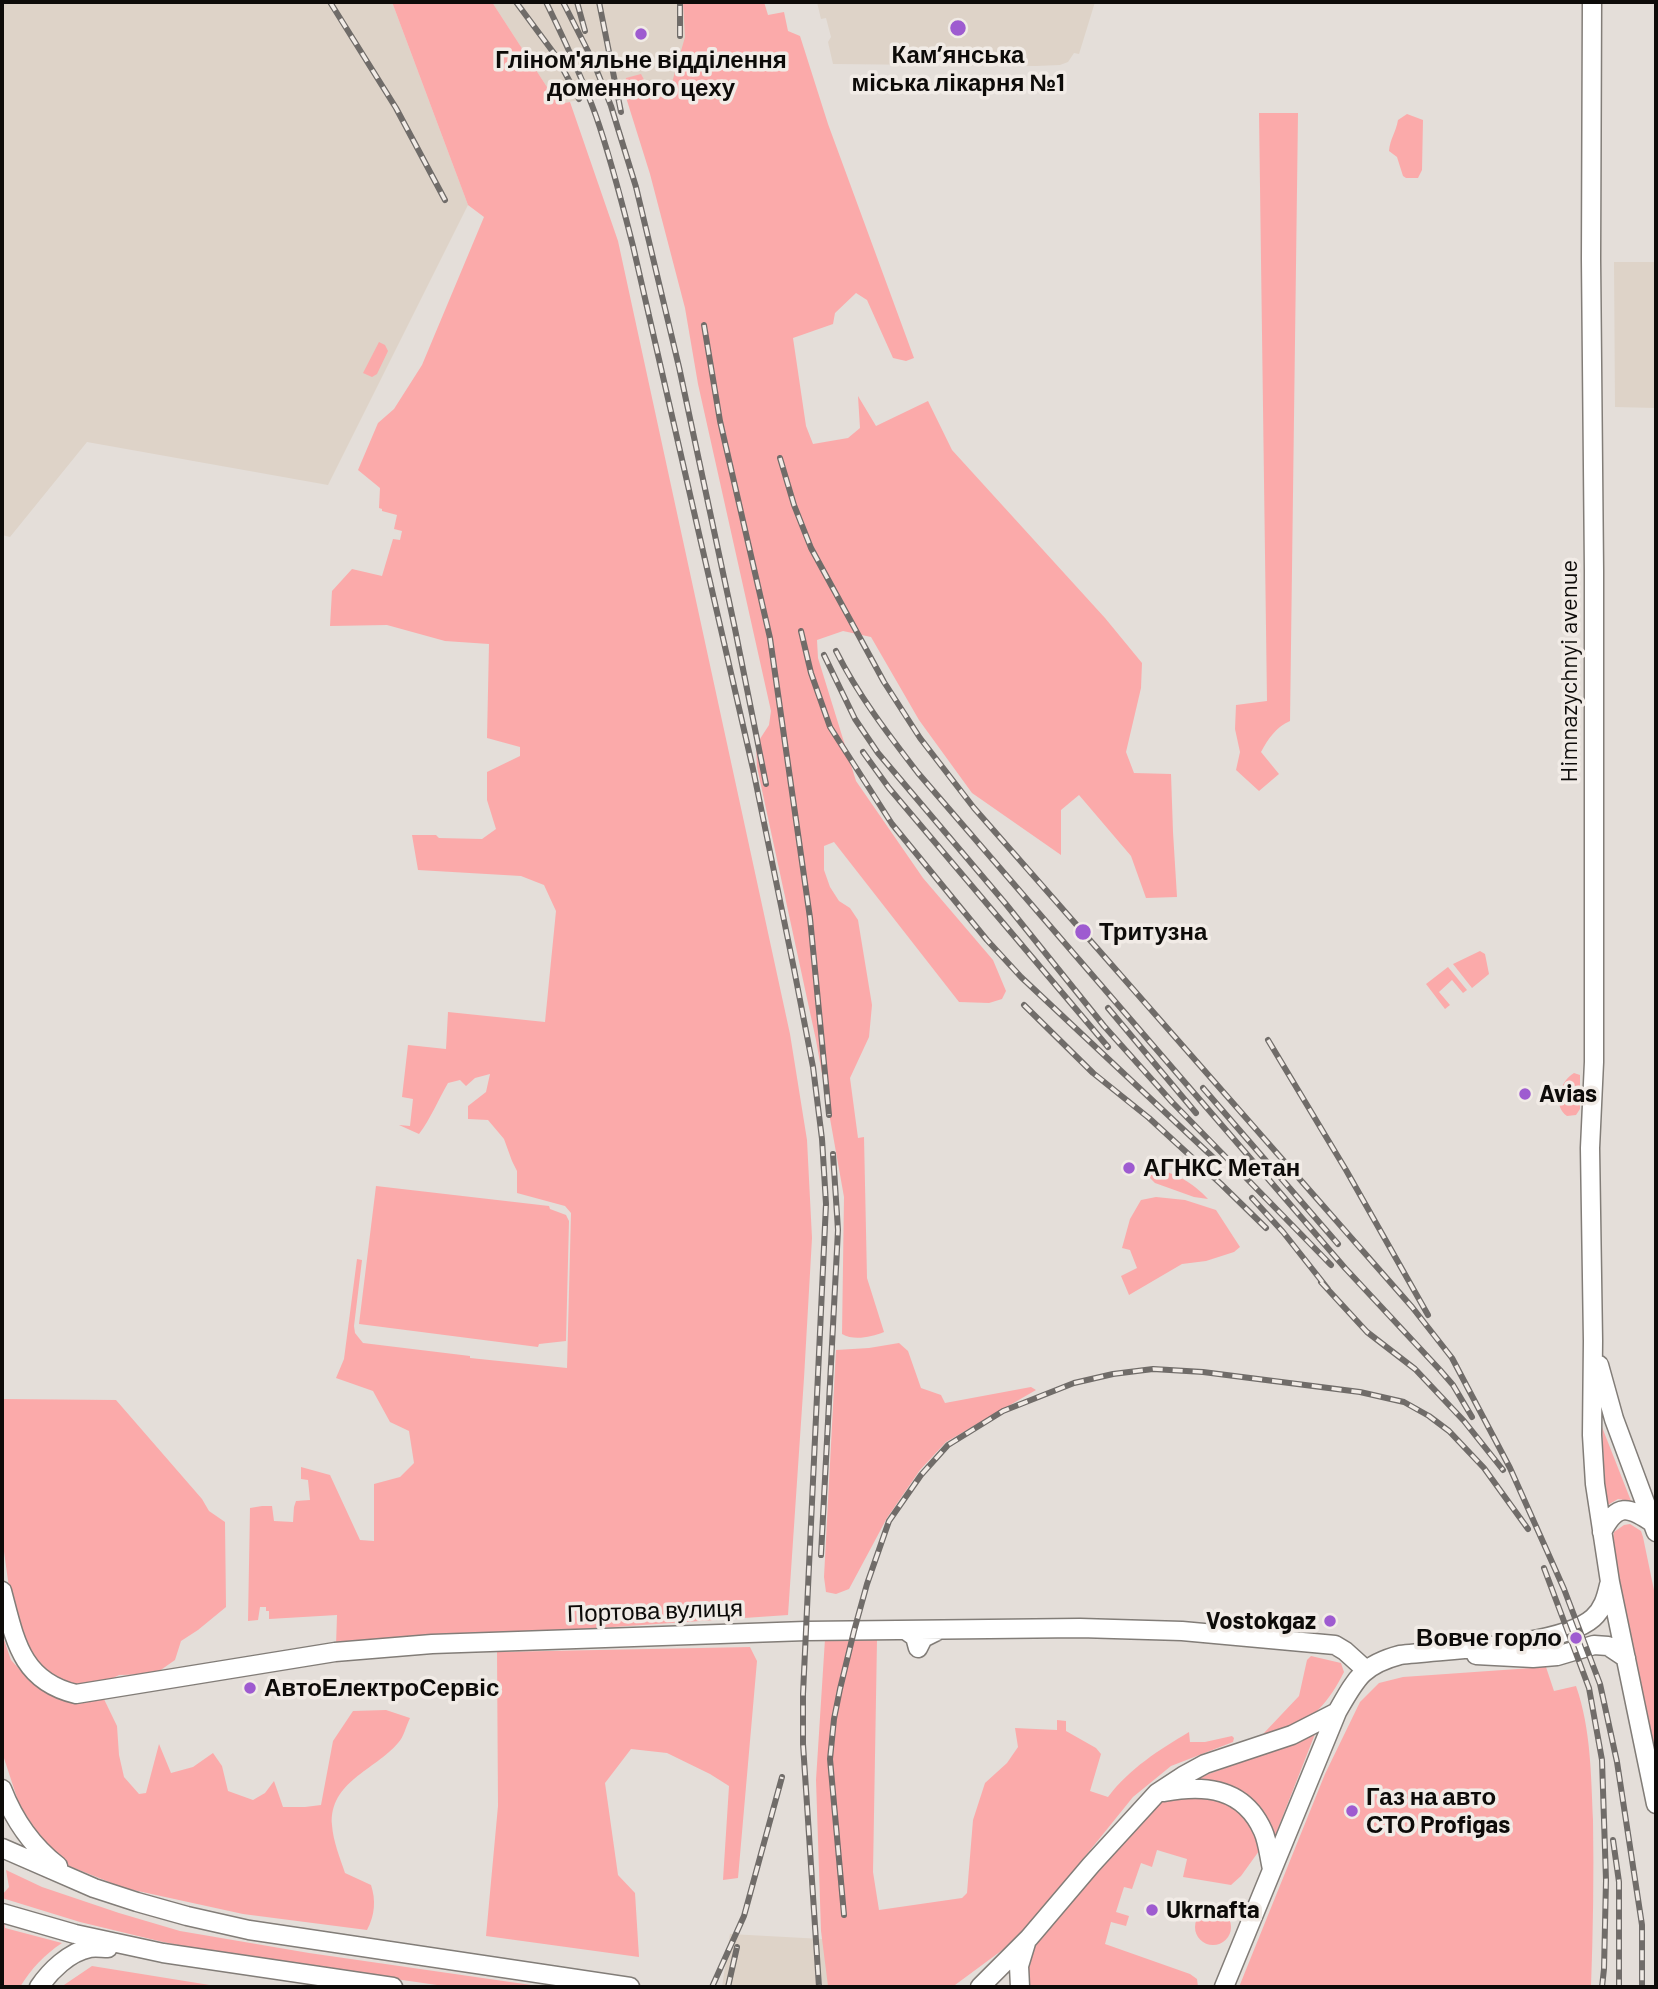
<!DOCTYPE html>
<meta charset="utf-8">
<style>
body{margin:0}
#map{position:relative;width:1658px;height:1989px;overflow:hidden;background:#e4ded9;font-family:Barlow,sans-serif}
canvas{display:block}
.frame{position:absolute;inset:0;border:4px solid #0d0b09;pointer-events:none}
</style>
<div id="map">
<canvas width="1658" height="1989"></canvas>
<div class="frame"></div>
</div>
<script>
const ctx = document.querySelector('canvas').getContext('2d');
ctx.lineJoin = 'round';
function paint(path, color) { ctx.fillStyle = color; ctx.fill(path, 'evenodd'); }
function stroke(path, color, width, dash) { ctx.strokeStyle = color; ctx.lineWidth = width; ctx.lineCap = dash ? 'butt' : 'round'; ctx.setLineDash(dash || []); ctx.stroke(path); }
function drawText(font, color, halo, rows, align = 'center') {
  ctx.font = font + ' Barlow,sans-serif'; ctx.lineWidth = 7; ctx.setLineDash([]); ctx.textBaseline = 'middle'; ctx.strokeStyle = halo; ctx.fillStyle = color; for (const [text, x, y, turn = 0] of rows) {
    ctx.save(); ctx.translate(x, y); ctx.rotate((+turn || 0) * Math.PI / 180); ctx.textAlign = isNaN(turn) ? turn : align; if (halo) ctx.strokeText(text, 0, 0); ctx.fillText(text, 0, 0); ctx.restore();
  }
}
paint(new Path2D(`
 M2,2H392L468,205L328,485L87,442L10,537L2,535Z
 M492,2H721L722,73L558,104Z
 M817,2H1095L1079,54L1074,53L1068,62L1060,65L1036,66L833,64L828,42L831,37L826,18L821,19Z
 M1614,262H1656V408L1615,407Z
 M730,1934L841,1940V1987H722Z`), '#ded3c8');
paint(new Path2D(`
 M392,2H492L558,104L570,102L618,241L790,1034L807,1140L812,1238L804,1378L788,1615L336,1646L337,1615L269,1619V1611H266V1607H260L258,1620L248,1621L250,1508L262,1506H272L274,1521L293,1522L294,1507L296,1501L310,1500L308,1480L301,1479V1467L330,1475L360,1540L374,1541V1484L400,1477L414,1463L409,1431L390,1422L373,1391L336,1378L344,1359L357,1259L362,1260L354,1326L355,1333L363,1343L470,1356V1358L567,1368L571,1213L565,1206L517,1193V1171L512,1161L504,1139L488,1120L468,1119V1106L486,1092L490,1074L475,1078L466,1086L460,1080L448,1083C438,1100 431,1118 419,1134L399,1125L410,1126L413,1099L402,1097L408,1045L446,1049L448,1012L545,1022L556,911L544,885L521,876L418,870L412,835H436L439,838L482,839L496,829L487,800V772L520,756V747L487,738L489,644L445,641L387,625L330,626L332,591L352,569L382,576L393,539L400,540L402,531L394,529L397,515L382,511V509L379,508L380,488L358,470L378,423L394,409L422,365L484,217L468,205Z
 M683,2H764L768,15L784,12L788,31L800,36L828,124L914,358L906,361L893,358L867,300L856,293L835,313L833,324L793,338L806,426L813,444L848,438L860,428L858,396L876,426L928,401L952,450L1105,618L1142,663L1141,688L1126,752L1134,773L1171,774L1173,832L1177,897L1146,898L1131,856L1079,795L1061,810V855L972,793L919,720L871,637L843,631L817,640L818,658L856,781L923,878L993,960L1006,991L1002,999L989,1003L959,1002L834,842L824,846V870L830,887L839,901L850,908L858,920L872,1005L869,1037L850,1078L858,1138L864,1137L867,1278L884,1332C871,1337 854,1341 842,1334L844,1197L816,1040L757,767L756,745L769,725L771,711L698,384L685,308L650,174L624,91L626,78L641,74L652,95L660,97L669,93L685,37Z
 M1259,113H1298L1290,721C1276,727 1268,739 1261,752L1279,774L1259,791L1236,770L1240,752L1235,729L1236,705L1267,701Z
 M1407,114L1423,120L1422,170L1418,178H1406L1403,176L1397,157L1389,151C1390,139 1396,132 1398,120Z
 M379,342L385,345L388,351L377,374L372,377L363,373Z
 M1480,951L1485,954L1489,974L1472,988L1453,964Z
 M1448,967L1467,990L1463,993L1452,980L1439,992L1450,1005L1445,1009L1426,984Z
 M1574,1073L1580,1075V1109L1576,1115L1567,1116C1552,1106 1560,1081 1574,1073Z
 M1156,1168C1179,1176 1191,1181 1208,1199L1194,1197L1155,1183L1150,1178V1172Z
 M376,1186L549,1206L550,1209L566,1215L569,1221L566,1341L539,1344L538,1347L359,1324Z
 M1156,1197L1185,1200L1216,1210L1240,1247L1234,1252L1206,1261L1182,1264L1129,1295L1121,1276L1137,1268L1130,1250L1122,1248L1130,1219L1141,1200Z
 M899,1343L908,1351L921,1388L941,1395L945,1403L1031,1387L1036,1390L946,1442L920,1470L887,1518L849,1589L836,1594L826,1592L824,1577L836,1350L869,1348Z
 M2,1399L116,1400L202,1499L209,1511L225,1522L226,1607L198,1630L181,1641L175,1660L155,1674L119,1675L98,1686L73,1687L44,1673L25,1652L13,1617L2,1537Z
 M1602,1427L1631,1501L1618,1499L1606,1506Z
 M1630,1524L1641,1531L1643,1537L1656,1600V1758L1653,1751L1612,1544L1614,1532L1624,1525Z
 M2,1634L11,1660L32,1683L51,1695L67,1698L102,1695L117,1726L119,1755L124,1777L139,1794L146,1793L159,1744L171,1773L193,1767L213,1753L222,1766L228,1791L253,1800L265,1793L274,1781L283,1807H305L321,1805L333,1741L353,1711L386,1710L410,1718C406,1726 404,1737 398,1743C375,1770 329,1782 332,1825C333,1841 340,1858 345,1873L371,1885C376,1900 375,1915 367,1930L243,1914L124,1888L69,1866L40,1837L19,1804L2,1752Z
 M825,1639L877,1640L873,1872L879,1910L962,1898L967,1893L973,1820L985,1783L1007,1763L1018,1747L1015,1728L1057,1730V1720L1066,1721V1731L1096,1748L1101,1754L1090,1791L1108,1797C1130,1768 1159,1750 1189,1732L1190,1742H1205L1232,1736L1234,1738L1233,1742L1171,1766L1133,1797L1020,1937L955,1985L947,1987H831L828,1986L821,1931L816,1780Z
 M750,1647L757,1661L738,1878L723,1880L729,1786L710,1774L667,1753L631,1749L605,1783L618,1875L635,1893L639,1957L486,1936L498,1806L497,1652Z
 M1311,1656L1341,1663L1344,1672C1330,1700 1312,1723 1280,1732C1274,1733 1270,1735 1264,1733L1299,1696L1307,1660Z
 M1546,1667L1554,1691L1576,1686C1591,1729 1591,1775 1593,1820C1594,1876 1593,1931 1591,1987H1239L1325,1774L1360,1702L1379,1683L1403,1677Z
 M1315,1734L1273,1841C1249,1797 1246,1782 1192,1780L1292,1744Z
 M1185,1794L1228,1801L1250,1822L1257,1837L1259,1851L1241,1876L1231,1885L1183,1877L1187,1859L1157,1850L1152,1867L1141,1863L1132,1889L1124,1887L1116,1912L1129,1916L1126,1926L1111,1922L1105,1944L1190,1974L1197,1979L1198,1987H1027L1026,1970L1029,1954L1059,1915L1092,1876L1158,1803Z
 M6,1870L42,1887L119,1913L180,1931L309,1953L545,1987H451L235,1956L163,1942L80,1922L2,1898V1895L9,1887Z
 M2,1901L5,1928L62,1943C44,1955 31,1969 20,1987H2Z
 M1195 1927a18 18 0 1 1 36 0a18 18 0 1 1-36 0Z
 M92,1966L222,1987H61Z`), '#fbaaaa');
const secondary = new Path2D(`
 M1592,2L1591,259L1594,571V1062L1590,1148L1593,1341L1592,1435L1595,1484L1610,1582L1656,1804
 M1599,1365L1614,1419L1656,1532
 M1602,1532C1617,1503 1628,1506 1653,1523
 M2,1591C15,1640 21,1681 76,1694L335,1652L432,1644L806,1631L1080,1628L1182,1631L1335,1645L1345,1651L1366,1670
 M905,1630L915,1637L918,1648L923,1638L939,1630
 M1476,1655L1533,1658L1557,1656L1594,1645L1608,1646L1626,1658
 M2,1789C14,1820 32,1846 58,1866
 M1164,1792C1205,1784 1244,1788 1263,1831C1268,1842 1269,1856 1272,1869
 M2,1848L94,1888L137,1902L187,1916L249,1930L630,1987
 M2,1913L75,1934L163,1953L393,1987
 M39,1987C50,1971 69,1952 90,1948C95,1947 102,1948 108,1948
 M980,1987L1029,1938L1091,1865L1157,1793L1183,1776L1205,1764L1292,1735L1337,1712
 M1020,1987L1019,1966L1026,1943
 M1224,1987L1337,1712C1356,1679 1362,1665 1400,1655C1446,1649 1560,1647 1593,1618C1603,1609 1606,1598 1609,1585`);
stroke(secondary, '#827d78', 21);
stroke(secondary, '#fff', 18);
const rail = new Path2D(`
 M330,2L396,108L445,200
 M516,2L556,56L579,99
 M546,2C564,39 582,77 596,116C611,159 622,203 633,246L753,769L794,969L813,1067L822,1139L826,1204L803,1694V1744L819,1987
 M563,2L593,61L611,106L636,187L679,367L735,629L766,784
 M577,2L585,31
 M599,2L621,112
 M680,36V2
 M704,325L720,421L770,638L810,918L829,1115
 M780,458L794,505L811,548L884,682L920,738L974,808L1412,1307L1452,1358L1510,1468L1564,1589L1600,1684L1617,1762L1642,1925V1987
 M801,631L811,673L830,727L892,824L987,940L1021,977L1218,1162
 M836,651C858,695 888,734 918,773L1345,1268L1440,1370L1453,1385L1472,1417
 M824,655L855,719L878,753L1005,903L1104,1026L1172,1102L1331,1265
 M863,752L889,788L1108,1047
 M1024,1005L1093,1073L1149,1118L1221,1184L1266,1228
 M1108,1008L1196,1113
 M1268,1040L1346,1170L1428,1315
 M1203,1088L1338,1244
 M1252,1198L1283,1232L1328,1289
 M1321,1282L1367,1332L1415,1369L1464,1421L1503,1470
 M821,1555L838,1230L833,1154
 M1544,1568L1589,1688L1602,1760L1606,1880L1604,1969L1602,1987
 M1613,1840L1619,1882V1987
 M844,1915L830,1759L834,1719L840,1689L854,1631L867,1584L889,1521L921,1475L948,1445L1003,1411L1074,1383L1113,1374L1153,1369L1203,1372L1360,1392L1404,1402L1429,1416L1449,1431L1484,1468L1528,1529
 M712,1987L744,1916L782,1777
 M728,1987L737,1947`);
stroke(rail, '#706c69', 6);
stroke(rail, '#f1ebe6', 3.5, [10]);
for (const [x, y, r, color] of [
 [958,28,9,"#9e5bd0"],
 [641,34,7,"#9e5bd0"],
 [1083,932,9,"#9e5bd0"],
 [1525,1094,7,"#9e5bd0"],
 [1129,1168,7,"#9e5bd0"],
 [1330,1621,7,"#9e5bd0"],
 [1576,1638,7,"#9e5bd0"],
 [250,1688,7,"#9e5bd0"],
 [1352,1811,7,"#9e5bd0"],
 [1152,1910,7,"#9e5bd0"]
]) { const dot = new Path2D(); dot.arc(x, y, r, 0, 2 * Math.PI); ctx.fillStyle = color; ctx.fill(dot); stroke(dot, '#f1ebe6', 2.5); }
drawText('bold 24px', '#0d0b09', '#f1ebe6', [
 ["Кам’янська",958,55,"center"],
 ["міська лікарня №1",958,83,"center"],
 ["Гліном'яльне відділення",641,60,"center"],
 ["доменного цеху",641,88,"center"],
 ["Тритузна",1099,932],
 ["Avias",1539,1094],
 ["АГНКС Метан",1143,1168],
 ["Vostokgaz",1316,1621,"right"],
 ["Вовче горло",1562,1638,"right"],
 ["АвтоЕлектроСервіс",264,1688],
 ["Газ на авто",1366,1797],
 ["СТО Profigas",1366,1825],
 ["Ukrnafta",1166,1910]
], 'left');
drawText('24px', '#0d0b09', '#f1ebe6', [
 ["Himnazychnyi avenue",1569,671,-90],
 ["Портова вулиця",655,1611,-2]
]);
</script>
